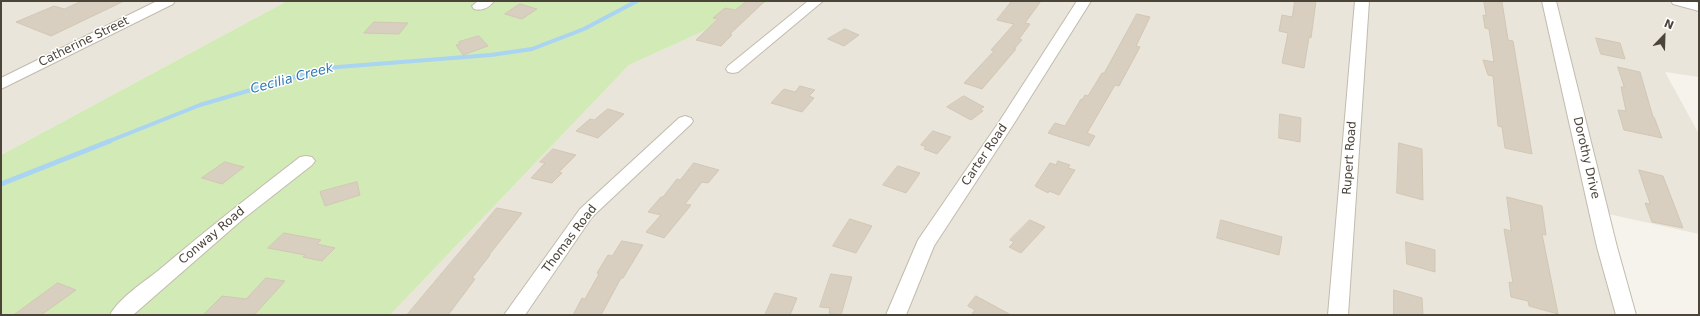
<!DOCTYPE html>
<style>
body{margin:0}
#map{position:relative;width:1700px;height:316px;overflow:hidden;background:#f6f3ec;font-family:"DejaVu Sans",sans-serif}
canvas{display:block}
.frame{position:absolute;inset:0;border:2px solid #4b4439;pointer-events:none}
.north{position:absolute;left:1644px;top:16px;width:40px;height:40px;-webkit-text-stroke:3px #fff;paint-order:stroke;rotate:23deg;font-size:11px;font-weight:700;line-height:16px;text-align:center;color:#4b4439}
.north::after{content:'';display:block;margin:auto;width:14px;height:18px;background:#4b4439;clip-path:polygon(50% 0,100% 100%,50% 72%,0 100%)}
</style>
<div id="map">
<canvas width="1700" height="316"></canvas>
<div class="frame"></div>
<div class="north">N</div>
</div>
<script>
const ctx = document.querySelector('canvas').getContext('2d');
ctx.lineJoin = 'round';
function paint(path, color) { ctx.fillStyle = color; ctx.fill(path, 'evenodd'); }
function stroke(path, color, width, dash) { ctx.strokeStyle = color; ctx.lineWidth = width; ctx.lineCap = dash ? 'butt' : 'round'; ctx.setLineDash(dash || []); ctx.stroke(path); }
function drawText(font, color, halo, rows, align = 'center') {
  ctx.font = font + ' "DejaVu Sans",sans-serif'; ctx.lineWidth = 3; ctx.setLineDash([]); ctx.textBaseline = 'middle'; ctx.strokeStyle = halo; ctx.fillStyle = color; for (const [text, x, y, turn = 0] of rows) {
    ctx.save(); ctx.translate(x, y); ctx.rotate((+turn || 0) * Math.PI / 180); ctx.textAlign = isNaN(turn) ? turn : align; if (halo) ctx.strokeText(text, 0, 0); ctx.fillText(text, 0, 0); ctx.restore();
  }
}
paint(new Path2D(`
 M1,1H287L1,155Z
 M770,1H1699V77L1665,72L1699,134V234L1599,212L1623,315H390L629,65Z`), '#eae5da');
paint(new Path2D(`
 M287,1H770L629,65L390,315H1V155Z`), '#d2eab5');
stroke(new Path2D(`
 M107,142L200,105L325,68L491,55L532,49L584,29L637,1`), '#a9d4f2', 4);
stroke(new Path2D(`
 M1,184L110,141`), '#a9d4f2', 5);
const building = new Path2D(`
 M82,1H124L51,36L16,22L54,6L64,9Z
 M747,1H765L730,34L732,35L721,46L696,40L718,19L713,18L725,8L735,10Z
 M1012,1H1041L1025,23L1030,24L1019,39L1022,40L1014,49H1016L982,89L964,83L994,51L991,50L1014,24L997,20Z
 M1295,1H1316L1311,38L1309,37L1304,68L1282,63L1288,33L1279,31L1282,15L1292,17Z
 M1484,1L1502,2L1508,40L1513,41L1532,154L1505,148L1502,127L1498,126L1493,76L1488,75L1483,60L1494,62L1489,29L1485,28L1483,15L1486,16Z
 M520,4L537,9L522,19L505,14Z
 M1137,14L1150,17L1136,46L1140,47L1119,86L1115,85L1087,133L1095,136L1089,146L1048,133L1055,123L1065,126L1081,99L1082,100L1085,95L1088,96L1102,73H1104Z
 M374,22L408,23L399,34L364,33Z
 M845,29L859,35L844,46L828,39Z
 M479,36L488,46L463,55L456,45L460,44L459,42Z
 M1596,38L1620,43L1625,59L1601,54Z
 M1618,67L1640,72L1653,117H1654L1662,138L1624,130L1618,110L1626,111L1621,87H1624Z
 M800,86L815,90L809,96L814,98L802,112L771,103L784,89L795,92Z
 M964,96L984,107L980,109L983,111L971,120L947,107Z
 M608,109L624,114L598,138L576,131L590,119L594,120Z
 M1280,114L1301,118L1300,142L1279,138Z
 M933,131L951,137L937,154L924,149L926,147L921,145Z
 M1399,143L1422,149L1423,200L1397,193Z
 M553,149L576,155L559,172L562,173L552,183L531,178L545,163L540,162Z
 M1058,161L1070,165L1068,168L1075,170L1059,195L1049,191L1048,193L1035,186L1050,163L1056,165Z
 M225,162L244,167L222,184L202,178Z
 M694,163L719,170L708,183L702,182L685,204L691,205L664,238L646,232L661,215L648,212L661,197H663L677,179L680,180Z
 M898,166L920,173L906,193L883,185Z
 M1639,170L1663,176L1683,228L1652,222L1645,203L1650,204Z
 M357,182L360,195L325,206L320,192Z
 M1507,197L1542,206L1546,235L1542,234L1558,314L1529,306L1528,301L1511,297L1509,282L1513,283L1504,229L1511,231Z
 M497,208L522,213L489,255H490L472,278L475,279L448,315H407Z
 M850,219L872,226L856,253L833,246Z
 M1030,220L1045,227L1021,253L1009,247L1014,242L1010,240Z
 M1221,220L1282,237L1279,255L1217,238Z
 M284,233L321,240L317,244L335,248L322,261L303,257L305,255L268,248Z
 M622,241L643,245L623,278H621L601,315H573L582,298L585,299L599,274L597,273L608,255L612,256Z
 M1406,242L1435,250V272L1407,264Z
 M831,274L852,277L841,315L829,313L830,308L820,307Z
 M266,278L285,281L255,314L203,315L222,296L246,299Z
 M58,283L76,290L41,315H14Z
 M1394,290L1422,298L1423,315H1394Z
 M775,293L797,298L790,315H765Z
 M976,296L1011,315H971L975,310L968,306Z`);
paint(building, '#d8cfc1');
stroke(building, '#d3c7b4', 1);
const street = new Path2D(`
 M157,1H175L173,4L1,89V78Z
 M478,1H494C489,8 482,11 474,9L472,6Z
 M808,1H823L738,72L733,73L728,72L726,69L728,66Z
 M1077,1H1091L1013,125L934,246L906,315H886L918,240L997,125Z
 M1355,1H1369L1348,315H1328Z
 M1542,1H1556L1617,247L1636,315H1616L1597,247Z
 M1671,1H1693L1699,3V11L1673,4Z
 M685,116L691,118L693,121L691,124L592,217L525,315H504L580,209L679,118Z
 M306,156L312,157L315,161L312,165L243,219L133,315H110C119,298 144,282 159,270C205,231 252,194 300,157Z`);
stroke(street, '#c2bbae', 2);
paint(street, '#fff');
drawText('12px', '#4b4439', '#fff', [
 ["Catherine Street",84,42,-26],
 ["Carter Road",985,155,-56],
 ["Rupert Road",1350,158,-86],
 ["Dorothy Drive",1586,158,77],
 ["Conway Road",212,236,-40],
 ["Thomas Road",570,239,-53]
]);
drawText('italic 13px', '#2e7ab2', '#fff', [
 ["Cecilia Creek",292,79,-15]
]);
</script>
